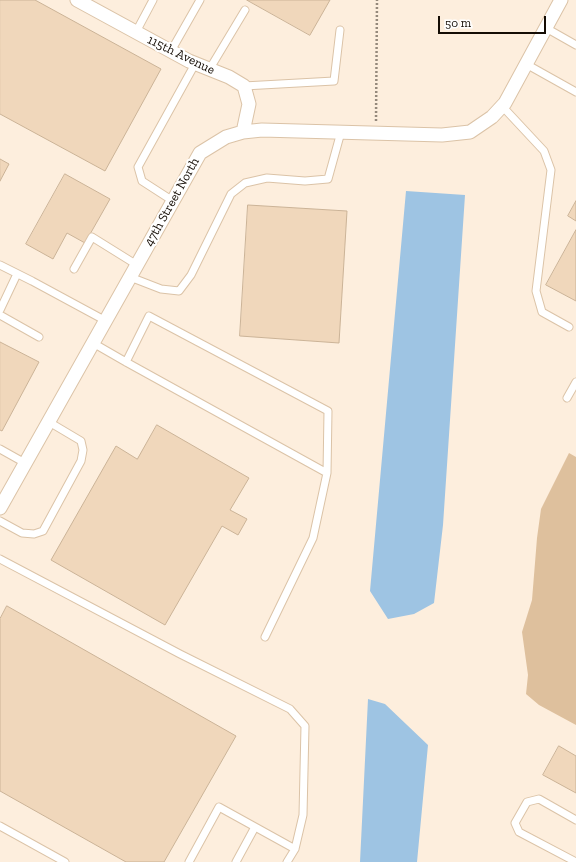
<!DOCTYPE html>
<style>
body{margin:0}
#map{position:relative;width:576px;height:862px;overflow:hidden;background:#fdeedd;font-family:"Zilla Slab",serif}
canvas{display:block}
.scale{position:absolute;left:438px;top:16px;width:108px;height:18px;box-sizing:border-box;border:2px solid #140c04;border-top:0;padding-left:5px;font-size:12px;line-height:14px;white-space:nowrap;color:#140c04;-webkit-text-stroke:3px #fff;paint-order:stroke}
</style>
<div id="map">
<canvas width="576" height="862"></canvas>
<div class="scale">50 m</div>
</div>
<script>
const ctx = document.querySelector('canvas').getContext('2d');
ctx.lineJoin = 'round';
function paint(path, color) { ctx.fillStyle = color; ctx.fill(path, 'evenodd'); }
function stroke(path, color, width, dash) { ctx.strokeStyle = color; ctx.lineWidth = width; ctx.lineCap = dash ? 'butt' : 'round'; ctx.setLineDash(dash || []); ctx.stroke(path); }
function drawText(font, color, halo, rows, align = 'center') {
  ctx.font = font + ' "Zilla Slab",serif'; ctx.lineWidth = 4; ctx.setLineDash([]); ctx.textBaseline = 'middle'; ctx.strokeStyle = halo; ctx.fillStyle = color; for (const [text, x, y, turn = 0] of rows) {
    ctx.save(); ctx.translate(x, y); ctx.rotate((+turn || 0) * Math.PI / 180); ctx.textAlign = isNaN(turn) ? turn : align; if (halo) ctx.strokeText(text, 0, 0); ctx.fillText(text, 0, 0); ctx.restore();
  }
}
paint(new Path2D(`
 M569,453L576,457V725L539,705L526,694L528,675L522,632L532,600L537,538L541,509Z`), '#dec09d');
paint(new Path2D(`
 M406,191L465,195L443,525L434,603L414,614L388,619L370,591Z
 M368,699L385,704L428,745L417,862H360Z`), '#9ec4e3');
const building = new Path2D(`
 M0,0H35L161,69L105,171L0,114Z
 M247,0H330L310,35Z
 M0,159L9,164L0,181Z
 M65,174L110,199L85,243L67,233L53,259L26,244Z
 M576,201V221L568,216Z
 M248,205L347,211L339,343L240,336Z
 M576,230V301L546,285Z
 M0,342L39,362L2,431L0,430Z
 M157,425L249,478L230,510L247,519L238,535L222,526L165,625L51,560L116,446L137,459Z
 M7,606L236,736L164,862H126L0,791V619Z
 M559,746L576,756V793L543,775Z`);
paint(building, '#f0d7bb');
stroke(building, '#cbb397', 1);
const service = new Path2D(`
 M546,28L576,45
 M136,32L153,0
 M171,51L200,0
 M526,64L576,92
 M209,70L245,10
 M244,86L334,81L340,30
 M502,106L544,151L551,170L536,291L542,312L569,327
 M173,201L142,181L138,167L195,64
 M0,265L32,281L106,321
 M74,269L92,237L137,265
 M130,277L161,289L179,291L191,275L231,194L245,183L267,178L305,181L328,179L341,132
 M0,310L17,274
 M0,315L39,337
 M93,343L126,362L327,473L328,411L149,316L126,362
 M567,398L576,382
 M0,449L25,463
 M0,521L22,533L34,534L43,531L81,461L83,450L81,441L49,422
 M0,559L180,654L290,709L305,726L303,815L295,849L287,862
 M265,637L313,538L327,473
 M576,820L539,799L527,802L515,823L519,832L576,862
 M0,826L65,862
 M189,862L219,807L295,849
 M236,862L255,827`);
const minor = new Path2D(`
 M77,0L189,61L229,77L244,86L249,104L243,132
 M0,508L200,153L226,137L243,132L262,130L442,135L470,132L492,117L505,103L561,0`);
stroke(service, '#dbc3a7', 9);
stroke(minor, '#dbc3a7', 15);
stroke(new Path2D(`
 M376,121L377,0`), '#95897c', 2.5, [2, 2]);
stroke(service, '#fff', 7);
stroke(minor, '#fff', 13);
drawText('13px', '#140c04', '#fff', [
 ["115th Avenue",181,55,26],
 ["47th Street North",172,202,-61]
]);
</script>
